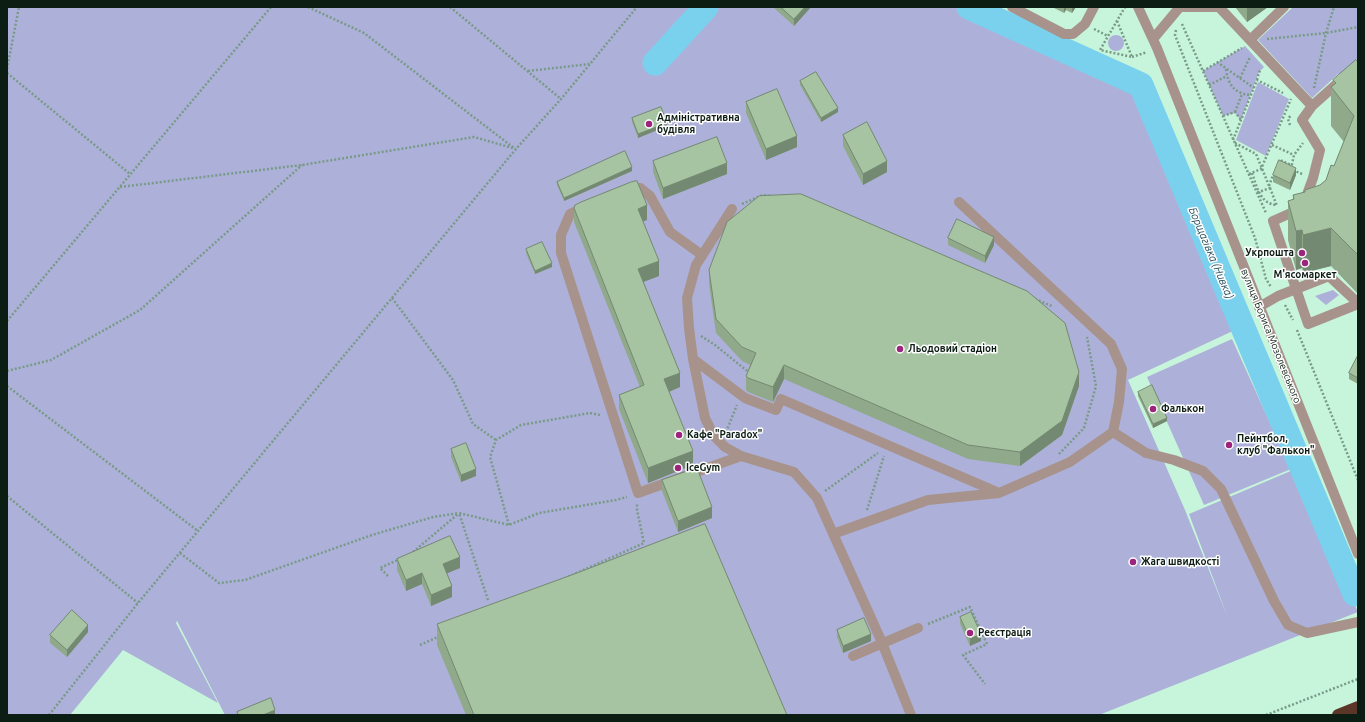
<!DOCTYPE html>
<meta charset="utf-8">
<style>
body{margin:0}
#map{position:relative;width:1365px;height:722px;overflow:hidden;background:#c7f5db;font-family:Ubuntu,sans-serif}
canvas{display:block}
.frame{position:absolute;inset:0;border:8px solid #0c1d14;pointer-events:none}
</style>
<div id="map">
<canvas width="1365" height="722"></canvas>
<div class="frame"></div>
</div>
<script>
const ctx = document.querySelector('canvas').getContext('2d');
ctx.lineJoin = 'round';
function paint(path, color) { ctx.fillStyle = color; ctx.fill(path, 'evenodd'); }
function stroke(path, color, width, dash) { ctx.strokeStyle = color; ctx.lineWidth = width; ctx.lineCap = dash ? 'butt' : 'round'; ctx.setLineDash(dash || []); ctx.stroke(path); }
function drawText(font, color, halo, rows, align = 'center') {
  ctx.font = font + ' Ubuntu,sans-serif'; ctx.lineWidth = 3; ctx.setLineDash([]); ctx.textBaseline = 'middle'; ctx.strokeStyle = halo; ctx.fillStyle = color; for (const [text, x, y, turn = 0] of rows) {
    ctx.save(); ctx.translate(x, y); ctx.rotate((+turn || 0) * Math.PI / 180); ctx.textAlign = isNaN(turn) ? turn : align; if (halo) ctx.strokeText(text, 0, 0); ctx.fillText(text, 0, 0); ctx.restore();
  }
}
paint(new Path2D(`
 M7,7H956L1138,88L1237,329L1128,380L1185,510L1228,618L1189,514L1293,470L1358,612L1099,715H225L177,621L176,623L218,703L123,650L70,715H7Z
 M1293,7H1358V74H1338L1312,98L1258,40Z
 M1108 43a8 8 0 1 1 16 0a8 8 0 1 1-16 0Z
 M1245,46L1264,67L1259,72L1241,120L1235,113L1223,116L1203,71Z
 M1258,82L1289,99L1266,156L1236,140Z
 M1333,290L1339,295L1326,305L1315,296Z
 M1232,339L1291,469L1204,505L1147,377Z`), '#adb1d9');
stroke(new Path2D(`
 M969,7L1141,85L1355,594
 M655,63L706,7`), '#7ad1ed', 25);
stroke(new Path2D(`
 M308,7L364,33L514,148
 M450,7L561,99
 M1117,21L1132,57L1100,50L1125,7
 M1182,24L1266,213
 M1094,29L1108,36
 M1176,30L1175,35L1255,238L1266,279L1271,287
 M1267,39L1326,33L1358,27
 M1132,57L1147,52
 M1217,62L1254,88
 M7,69L19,7
 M1226,69C1228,85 1235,94 1251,95
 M528,71L590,64
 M1203,71L1242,48
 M7,73L130,174
 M1240,78L1250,57
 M1257,80L1259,72L1262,70
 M1209,85L1227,76
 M1314,88L1326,33L1334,7
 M1235,112L1242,94
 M1223,116L1235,112L1241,120
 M1290,125L1288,119L1291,115
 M1233,140L1257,80L1283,93
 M1235,143L1256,154L1270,188L1256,193
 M1272,145L1294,155
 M1279,163L1280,160L1291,165
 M1252,173C1257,187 1260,204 1277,205
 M1249,174L1261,169L1291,99
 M1302,174L1291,169L1294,155L1303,143
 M1269,186L1273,175
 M120,187L302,165L474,137L516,149
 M1270,188L1277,206
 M742,204L763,195L771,196
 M392,298L453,380L473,424L496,440
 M1035,299L1052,306
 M1285,305L1293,320
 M7,321L271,7
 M1297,330L1358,480
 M701,336L715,345L746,370L750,372
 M7,371L51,360L140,310L302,165
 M7,386L198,531
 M726,432L737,405
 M1059,454L1084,428L1096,386L1087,337
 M825,491L878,453
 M7,496L138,603
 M867,510L884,456
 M509,525L490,457L496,440L521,425L590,413L600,415
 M413,552L458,514
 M180,553L219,583L245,580L372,535L433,517L459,513
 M388,576L380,568L400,559
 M561,580L644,543L637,510V504
 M488,600L459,513L509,525L539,513L616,500L627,497
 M928,624L970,607L987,644L963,655L985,684
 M420,645L440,636
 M49,715L138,603L516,149L561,99L637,7
 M1266,715L1358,679`), '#789a87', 2.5, [2, 2]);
stroke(new Path2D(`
 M1012,7L1064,34H1073L1085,24L1094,7
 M1138,7L1157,48L1358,554
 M1179,7H1218
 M1219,7L1312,106
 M1153,39L1179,8
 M1250,40L1284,7
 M1358,80L1340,81L1312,106L1302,120L1320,150L1313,178L1302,208L1273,221L1308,324L1358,304
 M626,190L640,188L650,196L670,232L702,255
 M585,207L570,214L561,235V253L638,493L741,456
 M732,209L696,265L687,298L689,328L693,359L705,418L714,436L725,447L741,456L794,472L817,498L880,638L911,715
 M1259,307L1278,296L1329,276L1358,303
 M693,359L745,398L776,410L781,399L997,492
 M1113,432L1146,453L1174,460L1203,471L1221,489L1274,601L1288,625L1307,633L1358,622
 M833,534L928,500L999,493L1070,462L1113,432L1119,402L1122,369L1111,344L959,202
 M853,656L918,628`), '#a7938c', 10);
stroke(new Path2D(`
 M1338,715L1358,707`), '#5b3628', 12);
paint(new Path2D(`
 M773,7H811L794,26Z
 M1052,7H1076L1072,13L1066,10L1064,13Z
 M1235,7H1268L1247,22Z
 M1358,62L1357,293L1331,266L1303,273L1302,268L1296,270L1288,240V201L1293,200V195L1305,192L1320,185L1326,180L1334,166L1344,142L1331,126V87L1333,86V80Z
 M800,81L838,112L821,122L800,85Z
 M746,102L797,147L766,160L746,113Z
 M632,118L667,126L638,138L632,122Z
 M843,135L887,172L863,185L843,146Z
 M653,161L727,174L663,199L653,172Z
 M632,171L564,201L557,185V182Z
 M1273,175H1296L1290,190L1273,182Z
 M574,208L647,220L642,221L659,276L643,282L680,387L669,392L693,465L648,483L619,409V395L640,387L574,222Z
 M948,238L994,245L985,263L948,245Z
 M526,249L552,267L535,274L526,253Z
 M709,270L1079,386L1062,435L1020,466L968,459L784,379L773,402L748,392L746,390V376L750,365L742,361L716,333L709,284Z
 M1358,355V384L1349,379V373Z
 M1138,392L1167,421L1153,428L1138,396Z
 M451,449L476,476L461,482L451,457Z
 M662,480L712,518L678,532L662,491Z
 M397,559L460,568L447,573L452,597L431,606L422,584L406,591L397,570Z
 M960,617L981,641L970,646L960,624Z
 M437,624L787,715H466L437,645Z
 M837,630L871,641L843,653L837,637Z
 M88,632L67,657L50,643V635Z`), '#8fa98a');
paint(new Path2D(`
 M805,7H811L794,26V19Z
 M1064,7H1066V10L1064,13Z
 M1072,7H1076L1072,13Z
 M1247,7H1268L1247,22Z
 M838,108V112L821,122V118Z
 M667,123V126L638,138V134Z
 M797,136V147L766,160V149Z
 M887,161V172L863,185V174Z
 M727,163V174L663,199V188Z
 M632,167V171L564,201V198Z
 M1296,168V175L1290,190V183Z
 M647,205V220L638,223V209Z
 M1331,228V266L1303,273V235Z
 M1302,230V268L1296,270V231Z
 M994,237V245L985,263V256Z
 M1358,253V292L1357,293V254Z
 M659,261V276L638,284V269Z
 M552,263V267L535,274V271Z
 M784,365V379L773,402V387Z
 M1079,372V386L1062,435L1020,466V452Z
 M680,373V387L664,394V379Z
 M1167,418V421L1153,428V424Z
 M693,451V465L648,483V468Z
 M476,469V476L461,482V475Z
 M712,507V518L678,532V521Z
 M460,557V568L443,575V564Z
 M422,573V584L406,591V580Z
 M452,586V597L431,606V595Z
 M88,625V632L67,657V650Z
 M871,634V641L843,653V646Z
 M981,634V641L970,646V639Z
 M275,710V714L272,715H263Z`), '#748971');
const building = new Path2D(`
 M781,7H805L794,19Z
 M1356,60L1358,62V253L1357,254L1331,228L1303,235L1302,230L1296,231L1288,201L1294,199L1293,195L1305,192V190L1320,185L1326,180L1331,165L1334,166L1354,116L1331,87L1336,83L1333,80Z
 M816,72L838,108L821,118L800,81Z
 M777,89L797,136L766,149L746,102Z
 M661,107L667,123L638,134L632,118Z
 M867,122L887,161L863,174L843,135Z
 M717,137L727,163L663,188L653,161Z
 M625,151L632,167L564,198L557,182Z
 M1279,160L1296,168L1290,183L1273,175Z
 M637,181L647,205L638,209L659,261L638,269L680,373L664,379L693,451L648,468L619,395L644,385L574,208L575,205L581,202L631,182Z
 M801,194L1027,291L1065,323L1079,372L1062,421L1020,452L968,445L784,365L773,387L748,378L746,376L756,353L742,347L716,319L709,270L727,222L759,196Z
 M957,219L994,237L985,256L948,238Z
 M542,242L552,263L535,271L526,249Z
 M1358,355V378L1349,373Z
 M1152,385L1167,418L1153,424L1138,392Z
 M466,443L476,469L461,475L451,449Z
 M697,468L712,507L678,521L662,480Z
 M705,524L787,715H474L437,624L577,573Z
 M450,536L460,557L443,564L452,586L431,595L422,573L406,580L397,559Z
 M72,610L88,625L67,650L50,635Z
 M971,612L981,634L970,639L960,617Z
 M864,618L871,634L843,646L837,630Z
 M271,698L275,710L263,715H238L237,712Z`);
paint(building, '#a6c4a1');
stroke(building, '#748971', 1);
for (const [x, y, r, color] of [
 [649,124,4,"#9c247d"],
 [1302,253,4,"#9c247d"],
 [1305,263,4,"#9c247d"],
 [900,349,4,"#9c247d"],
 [1153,409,4,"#9c247d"],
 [679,435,4,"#9c247d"],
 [1229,445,4,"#9c247d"],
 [678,468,4,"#9c247d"],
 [1133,562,4,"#9c247d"],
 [970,633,4,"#9c247d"]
]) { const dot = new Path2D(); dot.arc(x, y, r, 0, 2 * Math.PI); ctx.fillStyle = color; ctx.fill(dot); stroke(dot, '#fff', 1.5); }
drawText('bold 10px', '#0c1d14', '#fff', [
 ["Адміністративна",657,118],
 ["будівля",657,130],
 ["Укрпошта",1294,253,"right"],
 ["М'ясомаркет",1305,275,"center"],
 ["Льодовий стадіон",908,349],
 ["Фалькон",1161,409],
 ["Кафе \"Paradox\"",687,435],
 ["Пейнтбол,",1237,439],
 ["клуб \"Фалькон\"",1237,451],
 ["IceGym",686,468],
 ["Жага швидкості",1141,562],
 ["Реєстрація",978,633]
], 'left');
drawText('10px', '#0c1d14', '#fff', [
 ["вулиця Бориса Мозолевського",1271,336,68]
]);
drawText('italic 11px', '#234b57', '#fff', [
 ["Борщагівка (Нивка)",1211,253,67]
]);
</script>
